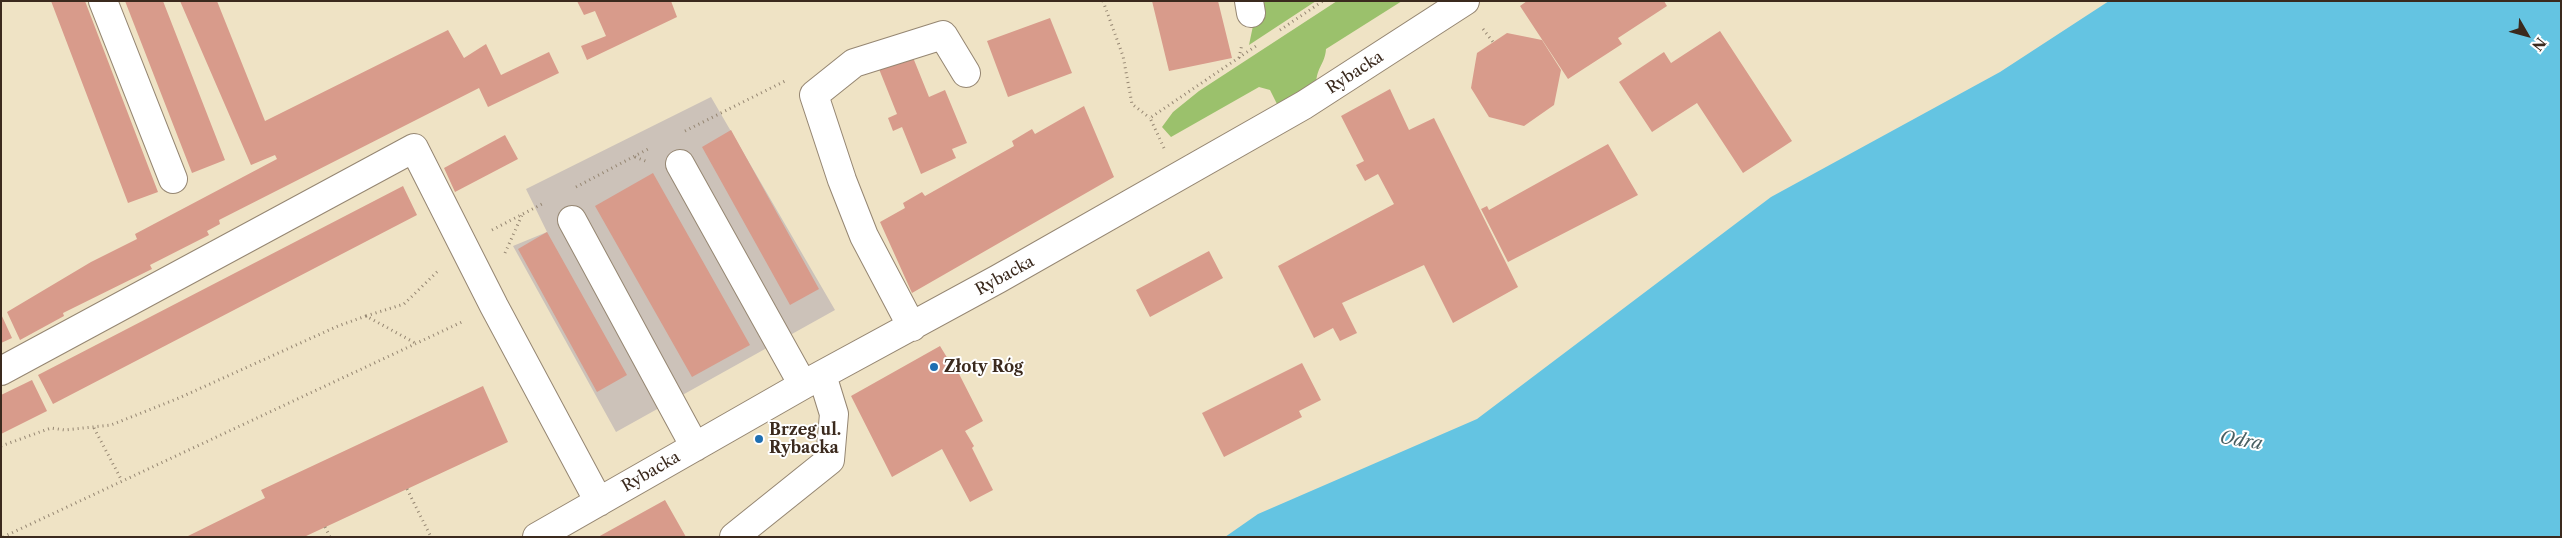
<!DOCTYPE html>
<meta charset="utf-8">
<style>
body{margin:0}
#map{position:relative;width:2562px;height:538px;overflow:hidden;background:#efe3c5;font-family:"Libre Caslon Text",serif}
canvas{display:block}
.frame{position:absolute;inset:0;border:2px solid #3b2a1e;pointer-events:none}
.north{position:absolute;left:2502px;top:10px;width:50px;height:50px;-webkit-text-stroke:4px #fff;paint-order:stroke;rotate:128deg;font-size:14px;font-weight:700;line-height:20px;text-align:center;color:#3b2a1e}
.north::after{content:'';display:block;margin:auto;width:18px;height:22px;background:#3b2a1e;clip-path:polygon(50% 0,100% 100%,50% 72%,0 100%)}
</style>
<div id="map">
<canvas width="2562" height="538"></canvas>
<div class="frame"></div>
<div class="north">N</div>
</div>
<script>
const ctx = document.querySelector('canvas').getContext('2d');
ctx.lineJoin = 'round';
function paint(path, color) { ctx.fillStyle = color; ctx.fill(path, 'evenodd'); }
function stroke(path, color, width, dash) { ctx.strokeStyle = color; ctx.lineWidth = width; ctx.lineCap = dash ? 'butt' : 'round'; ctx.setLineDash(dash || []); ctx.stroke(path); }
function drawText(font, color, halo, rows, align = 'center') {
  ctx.font = font + ' "Libre Caslon Text",serif'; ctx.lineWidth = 4; ctx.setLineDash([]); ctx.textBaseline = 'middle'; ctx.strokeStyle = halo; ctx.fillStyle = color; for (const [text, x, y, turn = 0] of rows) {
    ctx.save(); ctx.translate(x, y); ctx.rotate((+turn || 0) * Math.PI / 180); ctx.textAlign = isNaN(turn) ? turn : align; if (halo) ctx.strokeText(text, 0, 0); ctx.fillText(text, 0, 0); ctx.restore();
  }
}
paint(new Path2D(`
 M711,97L835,310L616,432L513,246L547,232L526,189Z`), '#ccc2b9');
paint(new Path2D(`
 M1265,1H1316L1249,45L1254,21Z
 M1337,1H1402L1326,49C1325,64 1317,66 1316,84L1278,106L1270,90L1259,87L1171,137L1162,127L1173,112L1199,91Z`), '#9bc16c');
paint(new Path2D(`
 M2109,1H2561V537H1225L1258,514L1477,419L1771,197L2000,72Z`), '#64c4e2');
paint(new Path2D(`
 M51,1H85L158,192L128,203Z
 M125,1H163L225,160L192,173Z
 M180,1H217L265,121L448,30L464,58L486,44L501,75L549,52L559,73L488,107L479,88L219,220L220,224L207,231L209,235L150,265L152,269L63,313L64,316L20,340L7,312L91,262L137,239L135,234L277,159L275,155L251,165Z
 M577,1H671L677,17L587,60L581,46L606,36L595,11L584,15Z
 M1152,1H1218L1232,58L1169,71Z
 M1527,1H1664L1667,6L1618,38L1622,44L1568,79L1520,6Z
 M1050,18L1072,73L1008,97L987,41Z
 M1720,31L1792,141L1743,173L1697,103L1652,132L1619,82L1664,52L1671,63Z
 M1507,33L1542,40L1561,70L1554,105L1524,126L1489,117L1471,88L1477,53Z
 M912,55L929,97L945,90L967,143L952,149L956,158L921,174L902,127L893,131L888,118L897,114L879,69Z
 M1390,89L1409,130L1434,118L1518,287L1453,323L1424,265L1342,303L1357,333L1340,341L1333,328L1314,338L1278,266L1394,204L1378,174L1365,181L1356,165L1364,161L1341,116Z
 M1084,106L1114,177L912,293L880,222L905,208L903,203L922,192L925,196L1014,146L1012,141L1032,129L1035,134Z
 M731,130L819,289L790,305L702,147Z
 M505,135L518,159L455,192L444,168Z
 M1608,144L1638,195L1508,262L1481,209L1487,206L1489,210Z
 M653,173L750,345L692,377L595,206Z
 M403,186L417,215L53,404L38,375Z
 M547,232L627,375L597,392L518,249Z
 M1209,251L1223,278L1150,317L1136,290Z
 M1,314L12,338L1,343Z
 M940,346L954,369L956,368L983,421L965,431L974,446L972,448L993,490L970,502L942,449L892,477L851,396Z
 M1302,363L1321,400L1299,411L1302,417L1224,457L1202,413Z
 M32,380L47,411L1,434V395Z
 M483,386L508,442L304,537H186L265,498L261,490Z
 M665,500L686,537H598Z`), '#d89b8b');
const minor = new Path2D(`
 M103,1L173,179
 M1249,1L1251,13
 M680,164L803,385
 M572,220L695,447
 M912,327L864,236L842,180L814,95L854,63L943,35L966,73
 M1,371L414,148L494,306L599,502
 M537,537L803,385L998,279L1304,105L1465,1
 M734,537L830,460L834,414L822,375`);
stroke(minor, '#958672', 30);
stroke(new Path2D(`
 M1103,1L1123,56L1132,104L1150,118
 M1483,29L1493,42
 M1280,30L1323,1
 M1239,58L1242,44
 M685,131L785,81
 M1164,148L1150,118L1256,46
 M635,157L648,162
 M576,187L650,148
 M492,230L544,203
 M505,253L522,215
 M366,316L404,304L439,270
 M94,428L122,481
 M1,446L51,428L65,430L111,425L179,398L338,326L366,316L417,344
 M407,489L431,537
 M325,527L330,537
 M3,537L464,321`), '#958672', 3, [1, 4]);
stroke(minor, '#fff', 28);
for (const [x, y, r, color] of [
 [934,367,5,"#1f6fb2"],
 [759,439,5,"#1f6fb2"]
]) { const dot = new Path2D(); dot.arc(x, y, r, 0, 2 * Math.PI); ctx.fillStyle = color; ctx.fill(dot); stroke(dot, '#fff', 2); }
drawText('16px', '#3b2a1e', '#fff', [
 ["Rybacka",1355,73,-33],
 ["Rybacka",1005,276,-29],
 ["Rybacka",651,472,-30]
]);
drawText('bold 16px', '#3b2a1e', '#fff', [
 ["Złoty Róg",944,367],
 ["Brzeg ul.",769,430],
 ["Rybacka",769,448]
], 'left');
drawText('italic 18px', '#496063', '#fff', [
 ["Odra",2241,441,9]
]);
</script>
